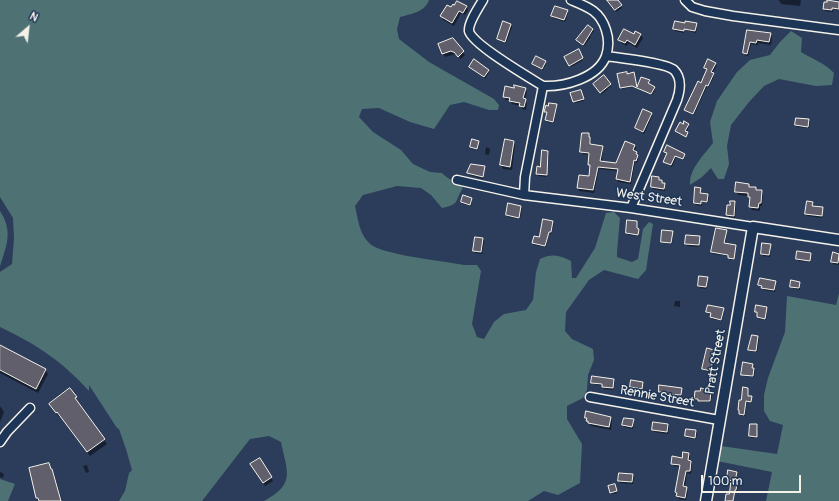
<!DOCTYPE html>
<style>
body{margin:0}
#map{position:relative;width:839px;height:501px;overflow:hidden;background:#2b3d5b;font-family:Pangolin,sans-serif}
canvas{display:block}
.north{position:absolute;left:8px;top:8px;width:40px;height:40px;-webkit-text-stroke:3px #1d3557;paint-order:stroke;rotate:28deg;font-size:11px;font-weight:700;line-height:16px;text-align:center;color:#f4f1e8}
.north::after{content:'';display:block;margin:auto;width:14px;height:18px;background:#f4f1e8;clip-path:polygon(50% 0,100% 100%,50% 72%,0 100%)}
.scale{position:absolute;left:701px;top:475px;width:100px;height:18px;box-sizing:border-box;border:2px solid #f4f1e8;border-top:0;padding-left:5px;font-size:12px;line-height:14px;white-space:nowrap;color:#f4f1e8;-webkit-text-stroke:3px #1d3557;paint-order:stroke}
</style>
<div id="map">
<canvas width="839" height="501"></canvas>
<div class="north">N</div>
<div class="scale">100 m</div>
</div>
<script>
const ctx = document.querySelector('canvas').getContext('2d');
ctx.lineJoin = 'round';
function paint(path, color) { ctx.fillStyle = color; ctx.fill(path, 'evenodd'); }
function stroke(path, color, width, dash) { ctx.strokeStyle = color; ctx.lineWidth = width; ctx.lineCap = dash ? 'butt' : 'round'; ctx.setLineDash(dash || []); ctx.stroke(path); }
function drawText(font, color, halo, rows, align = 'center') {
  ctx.font = font + ' Pangolin,sans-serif'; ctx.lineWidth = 3; ctx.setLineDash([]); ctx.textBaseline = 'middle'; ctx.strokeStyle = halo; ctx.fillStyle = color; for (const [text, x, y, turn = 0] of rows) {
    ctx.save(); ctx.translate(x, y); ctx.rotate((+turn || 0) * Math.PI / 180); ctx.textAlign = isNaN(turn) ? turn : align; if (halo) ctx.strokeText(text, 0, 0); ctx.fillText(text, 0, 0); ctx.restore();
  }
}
paint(new Path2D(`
 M0,0H429C425,12 411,14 400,17L397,29L399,39L429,62L494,99L499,105L498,110H489L464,102L450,105L434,129L410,122L379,108L362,109L359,117L373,132L401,150L413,164L430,172L442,173C449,180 456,182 463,188C454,201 461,204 442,208L431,195L421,188L397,186L363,195L355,206C358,219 359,233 369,243C380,255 445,261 464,265H477L481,271L472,324L477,337L484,339L494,322L504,314L526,310L533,300L536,272L540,259C552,253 560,255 571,261L572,278H576L595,248L606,213L614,212L620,218L617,252V257L632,262L638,259L643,229L649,222L653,224L646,270L638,279L604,270L589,280L566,312L565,331L572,339L593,349L594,360L588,375L587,390L583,398L567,406V419L582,444L580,483L558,495L544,491L528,501H264C296,484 287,472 281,442L269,436L250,439L202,501H119L125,491L129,473L132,470L126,449L119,429L117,428L89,385V391C62,361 36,344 0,327V272L12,264L14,238L13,218L0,197Z
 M791,31L802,38L801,52C812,59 825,63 834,73L832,85L816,86L779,79L764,86L749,102L731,125L727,146L729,164L724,179H718L711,168L702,177L690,185C689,169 704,155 713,143L710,122L717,101L737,72L750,60L770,55L780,42Z
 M0,211C13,231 7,245 0,266Z
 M839,293V501H766L772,472L717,461L721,446L777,454L783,425L770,421L764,411V395L768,378L785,332L787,296L836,305Z
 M0,479L15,484L8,501H0Z`), '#4e7273');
paint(new Path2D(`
 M609,0H617L622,8L616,12Z
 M779,0H801L800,6L781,4Z
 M828,3H839V10L833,9V12L825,11L824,9Z
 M466,7L468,10L465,15L461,13L454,26L443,20L442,16L452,8Z
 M567,11L568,13L565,22L553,18L552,16Z
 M675,22L696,24L697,26L696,33L685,30L684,33L675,31L674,29Z
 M510,25L512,27L506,43L500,41L498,39Z
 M593,30L594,31L590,36L591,37L584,46L579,42Z
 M747,31L770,34L772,37L771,45L758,43V45L751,44L748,56H746L744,53Z
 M636,32L641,35L643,38L637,48L628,43L627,46L621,43L620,40L634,36Z
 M453,39L465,55L461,59L456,54L445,57L443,54L439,44Z
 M579,51L583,60L571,67L566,57Z
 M545,62L546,64L543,70L534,66L533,64Z
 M715,63L717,65L712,74L714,76L709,87L707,86L694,115L687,112L686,110L707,70L705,68Z
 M470,67L488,70L489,72L485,79Z
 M634,75L637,89L642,78L649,81V85L654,88L655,90L652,95L633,87L622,89L621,87Z
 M610,84L611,86L602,94L595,86Z
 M525,89L527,92L525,100L527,103L526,110L522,109L521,106L512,104L511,101L506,100L504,97Z
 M582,93L584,101L575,103L574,102Z
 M556,105L557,107L554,123L547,122L546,120L547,114L545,112Z
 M651,114L652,116L644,134L637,130L636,128Z
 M809,120L810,122L809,128L797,127L796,125Z
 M683,125H688L689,126L685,137L677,133L676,131Z
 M588,134L591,141V145L602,147L603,149L602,162L617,164L635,145L636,148L635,152L638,158L637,163L635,162L631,184L618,182L617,179L618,171L599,169L594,193L579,191L578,188L579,176L590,178V155L583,154L581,151Z
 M505,141L513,142L515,145L512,170L503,169L501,165Z
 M478,142L479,144L478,150L472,149L471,147Z
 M486,147L490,149L489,155L485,154Z
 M548,152L549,154L547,177L538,176L537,174Z
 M665,152L684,155L685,157L684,160L676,157L672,167L664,162L668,154Z
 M484,167L485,169L483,179L470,175L469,173Z
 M653,178H659L664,184L665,191L653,189L652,187Z
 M749,185L750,188H756L757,191H761L763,195L762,206H760V211L752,210L750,207L751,200L749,196L738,195L736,192Z
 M700,188L701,194L707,195L709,197L708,203L702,202V206L696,205L695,203Z
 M471,199L472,201L471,206L463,204L462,202Z
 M735,202L736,204L735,218L728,217L727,215L728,206H731Z
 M812,203L813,207L822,208L823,210L822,218L807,216L806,214Z
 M521,207L522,209L520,219L508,217L507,215Z
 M553,222L554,224L551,234L549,233L546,247L534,245L533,243L540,239Z
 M628,222H637V229L639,231V236L628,235L627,233Z
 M717,229L726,231L727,233L725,244L735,246L736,247L734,260H730L729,256L713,254L712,252Z
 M672,232L673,234L672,244L663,243L662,241Z
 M699,237L700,239L699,247L687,246L686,244Z
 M483,239L484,241L482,254L475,253L474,251Z
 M770,245L771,247L770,257L763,256L762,254Z
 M798,252L810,254L811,256V262L798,261L797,259Z
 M834,253L839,255V265L833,264L832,262Z
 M707,278L708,280L706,289L700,288L699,286Z
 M775,282L776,284L775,292L764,290L759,285Z
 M799,283L800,285V290L792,288L791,286Z
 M675,301H680V307L674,306Z
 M766,308L767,310L766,320L759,319L756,311Z
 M723,309L724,311L722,321L712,319V315L709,314L707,312Z
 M758,337L759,339L757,352L750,351L749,350Z
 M0,344L4,348L45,370L48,374L38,393L0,373Z
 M714,351L715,360L712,373L705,371L703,369Z
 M752,364L755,371L754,377L743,376L742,374Z
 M613,380L615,382L613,390L604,389L603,386L593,384L592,382Z
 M642,383L643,385L642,390L632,389L631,387Z
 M681,389L682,391V397L664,396L660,392Z
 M701,389L711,392L712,393L711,402H700L696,400L695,398L701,392Z
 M748,389L749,397H751L752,399V403L747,402L745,416H741L739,410Z
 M70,390L78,402L77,403L107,444L90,456L60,416L59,417L53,408Z
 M0,406L4,412L0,422Z
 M586,418H611L612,421L611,430L591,426Z
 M633,420L634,422L633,429L624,427L623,425Z
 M667,425L669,427L668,434L654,432L653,430Z
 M751,425H757L758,427L757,438H751L750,436Z
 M696,431L697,433L696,439L687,438L686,436Z
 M689,454L690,456V461L692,464L691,474L687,473L685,488L688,491L686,500L679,499L677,496L676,492L680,467L674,466L672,463L683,459Z
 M259,459L273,481L265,486L252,464Z
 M48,464L54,474L62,501H38L30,469Z
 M87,465L89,472L86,473L83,466Z
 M736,472L737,474L736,483L729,481L728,479Z
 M0,473V472L4,474L3,478L0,477Z
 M632,475L634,477L633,484L620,483L619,481Z
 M736,485L738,487L737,492H735L734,501H726Z
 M615,487L617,493L612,494L610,492Z`), '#0007');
const building = new Path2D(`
 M607,0H618L622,5L615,10Z
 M827,0L839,2V9L832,8V10L823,9L824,2H827Z
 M457,1L467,6L463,13L459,11L452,23L440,16L447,5L451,7L453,4L454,5Z
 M555,6L568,10L564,20L551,16Z
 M503,21L511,24L505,42L497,39Z
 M675,21L685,23V21L697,23L695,31L684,29V31L673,29Z
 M588,25L593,29L583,45L576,40Z
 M624,29L634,34L635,31L641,34L635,45L627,40L625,43L618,40Z
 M747,30L771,33L769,42L757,40L756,43L750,42L747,54L743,53Z
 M453,38L464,51L458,57L454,52H453L451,51L442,54L438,44Z
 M579,49L583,58L569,66L564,57Z
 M536,56L546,61L542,69L532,64Z
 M474,59L489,70L484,77L469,67Z
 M708,59L716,63L711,72L714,73L708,86L706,85L693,114L684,110L698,81L701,83L703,78L707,69L704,68Z
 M627,72V74L634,72L637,87L641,77L650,80L648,83L655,87L651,94L632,86L620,88L617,74Z
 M604,75L611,84L600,93L593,84Z
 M514,85L526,88L523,98L526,99L524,107L519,106L520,103L509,101L510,98L503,97L505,86L514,88Z
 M581,90L584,99L573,102L570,93Z
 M549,103L557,104L553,122L545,120L547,112H544L546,105L548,106Z
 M643,109L652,113L643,132L635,128Z
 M796,118L809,119L808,127L795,125Z
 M684,121L689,124L685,131L688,132L686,137L675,131L680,122L683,124Z
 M582,133H589V137H590V144L603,146L600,161L616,163L625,141L635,145L633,150L637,152L636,154L638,155L636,161L634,160L630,182L616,179L618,169L598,167L593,190L577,188L579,175L589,176L590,165H588L589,153L580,152Z
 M472,139L479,141L477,149L470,147Z
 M505,139L514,141L510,167L500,165Z
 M667,145L685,154L683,159L675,156L671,165L663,162L667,153L664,152Z
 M542,150L548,151L547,175L536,174L537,166L540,167Z
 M471,164L485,166L483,177L467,173Z
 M652,176L659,177V180H662V183H665L664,189L651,187Z
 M736,182L749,184V187H756V190H762L761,203H759L758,208L749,207L750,197H748V193L735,192Z
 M695,187L701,188L700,193L708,194L707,202L701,201V204L694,203Z
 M463,195L472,198L470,205L461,202Z
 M730,201H735L734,216L726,215L727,205H730Z
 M807,201L813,202L812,206L823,207L822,216L805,214Z
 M508,203L521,206L519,218L506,215Z
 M543,219L553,221L551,232H549L545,246L532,243L534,236L539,237Z
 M627,220L637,221V228L639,229L638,235L626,233Z
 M716,228L727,230L724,243L736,245L734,259L728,258V255L711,252Z
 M662,230L673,231L671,243L661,242Z
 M686,235L700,236L699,245L685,244Z
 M475,237L483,238L481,252L473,251Z
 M762,243L771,244L769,255L761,254Z
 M797,251L811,253L810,261L796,259Z
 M833,252L839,254L838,263L831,262Z
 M699,276L708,277L706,287L698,286Z
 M760,278L776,281L774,290L761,288L762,286L758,285Z
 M791,280L800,282L799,288L790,287Z
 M708,305L724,308L721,320L710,317L711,313L706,312Z
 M756,305L767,307L765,319L757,317V312H755Z
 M752,335L758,336L756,351L748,350Z
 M0,345L46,369L36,389L0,370Z
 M707,348L714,350L711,371L702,369Z
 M743,362L753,364L752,368H754L753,376L741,375Z
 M592,376L614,379L613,388L602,387V384L591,383Z
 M631,380L643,382L642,389L630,387Z
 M659,385L682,388L681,395L662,394V392H659Z
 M743,387L748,388V396H752L751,402L746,401L744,415L739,414V410H738L739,400H741Z
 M70,388L77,397L75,398L105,439L87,452L57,412L56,413L49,404Z
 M701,388L711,391L710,401H698V399H694L695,391H700Z
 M586,411L611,417L609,427L588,423V421H586L587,418H585Z
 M624,418L634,419L632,427L622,425Z
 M653,422L668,424L667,432L652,430Z
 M750,424H757V437L749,436Z
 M686,429L696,430L695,438L685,436Z
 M683,452L689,453L688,460L691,461L690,471H686L683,486L687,487L685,498L676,496L677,493L675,492L680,465L671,464L672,456L682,458Z
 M260,458L272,477L263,483L250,464Z
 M49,463L51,469H52L61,501H39L38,498H36L29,468Z
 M728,470L737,472L735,481L727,480Z
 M619,473L633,474L632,482L618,481Z
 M731,483L737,484L736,490H735L733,501H725L726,494H729Z
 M615,484L617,491L610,493L608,486Z`);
paint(building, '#615f6b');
stroke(building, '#f4f1e8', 1);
const minor = new Path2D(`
 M483,0C479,7 468,23 469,31C472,44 530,78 543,86
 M571,0C588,7 600,11 606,30C609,39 609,47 606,56
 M685,0L692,7L705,11L733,16L839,30
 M457,180L524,195L631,208L753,227
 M524,195L525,177L543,86C564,87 598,78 606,56C620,58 666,63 674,70C682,78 680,91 677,100L631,208
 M590,397L719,420
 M0,442L7,432L30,408`);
const tertiary = new Path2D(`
 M706,501L753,227L839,240`);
stroke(minor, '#f4f1e8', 11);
stroke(tertiary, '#f4f1e8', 13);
stroke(minor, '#1d3557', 8);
stroke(tertiary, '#1d3557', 10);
drawText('13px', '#f4f1e8', '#1d3557', [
 ["West Street",649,198,8],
 ["Pratt Street",716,362,-80],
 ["Rennie Street",657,397,10]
]);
</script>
